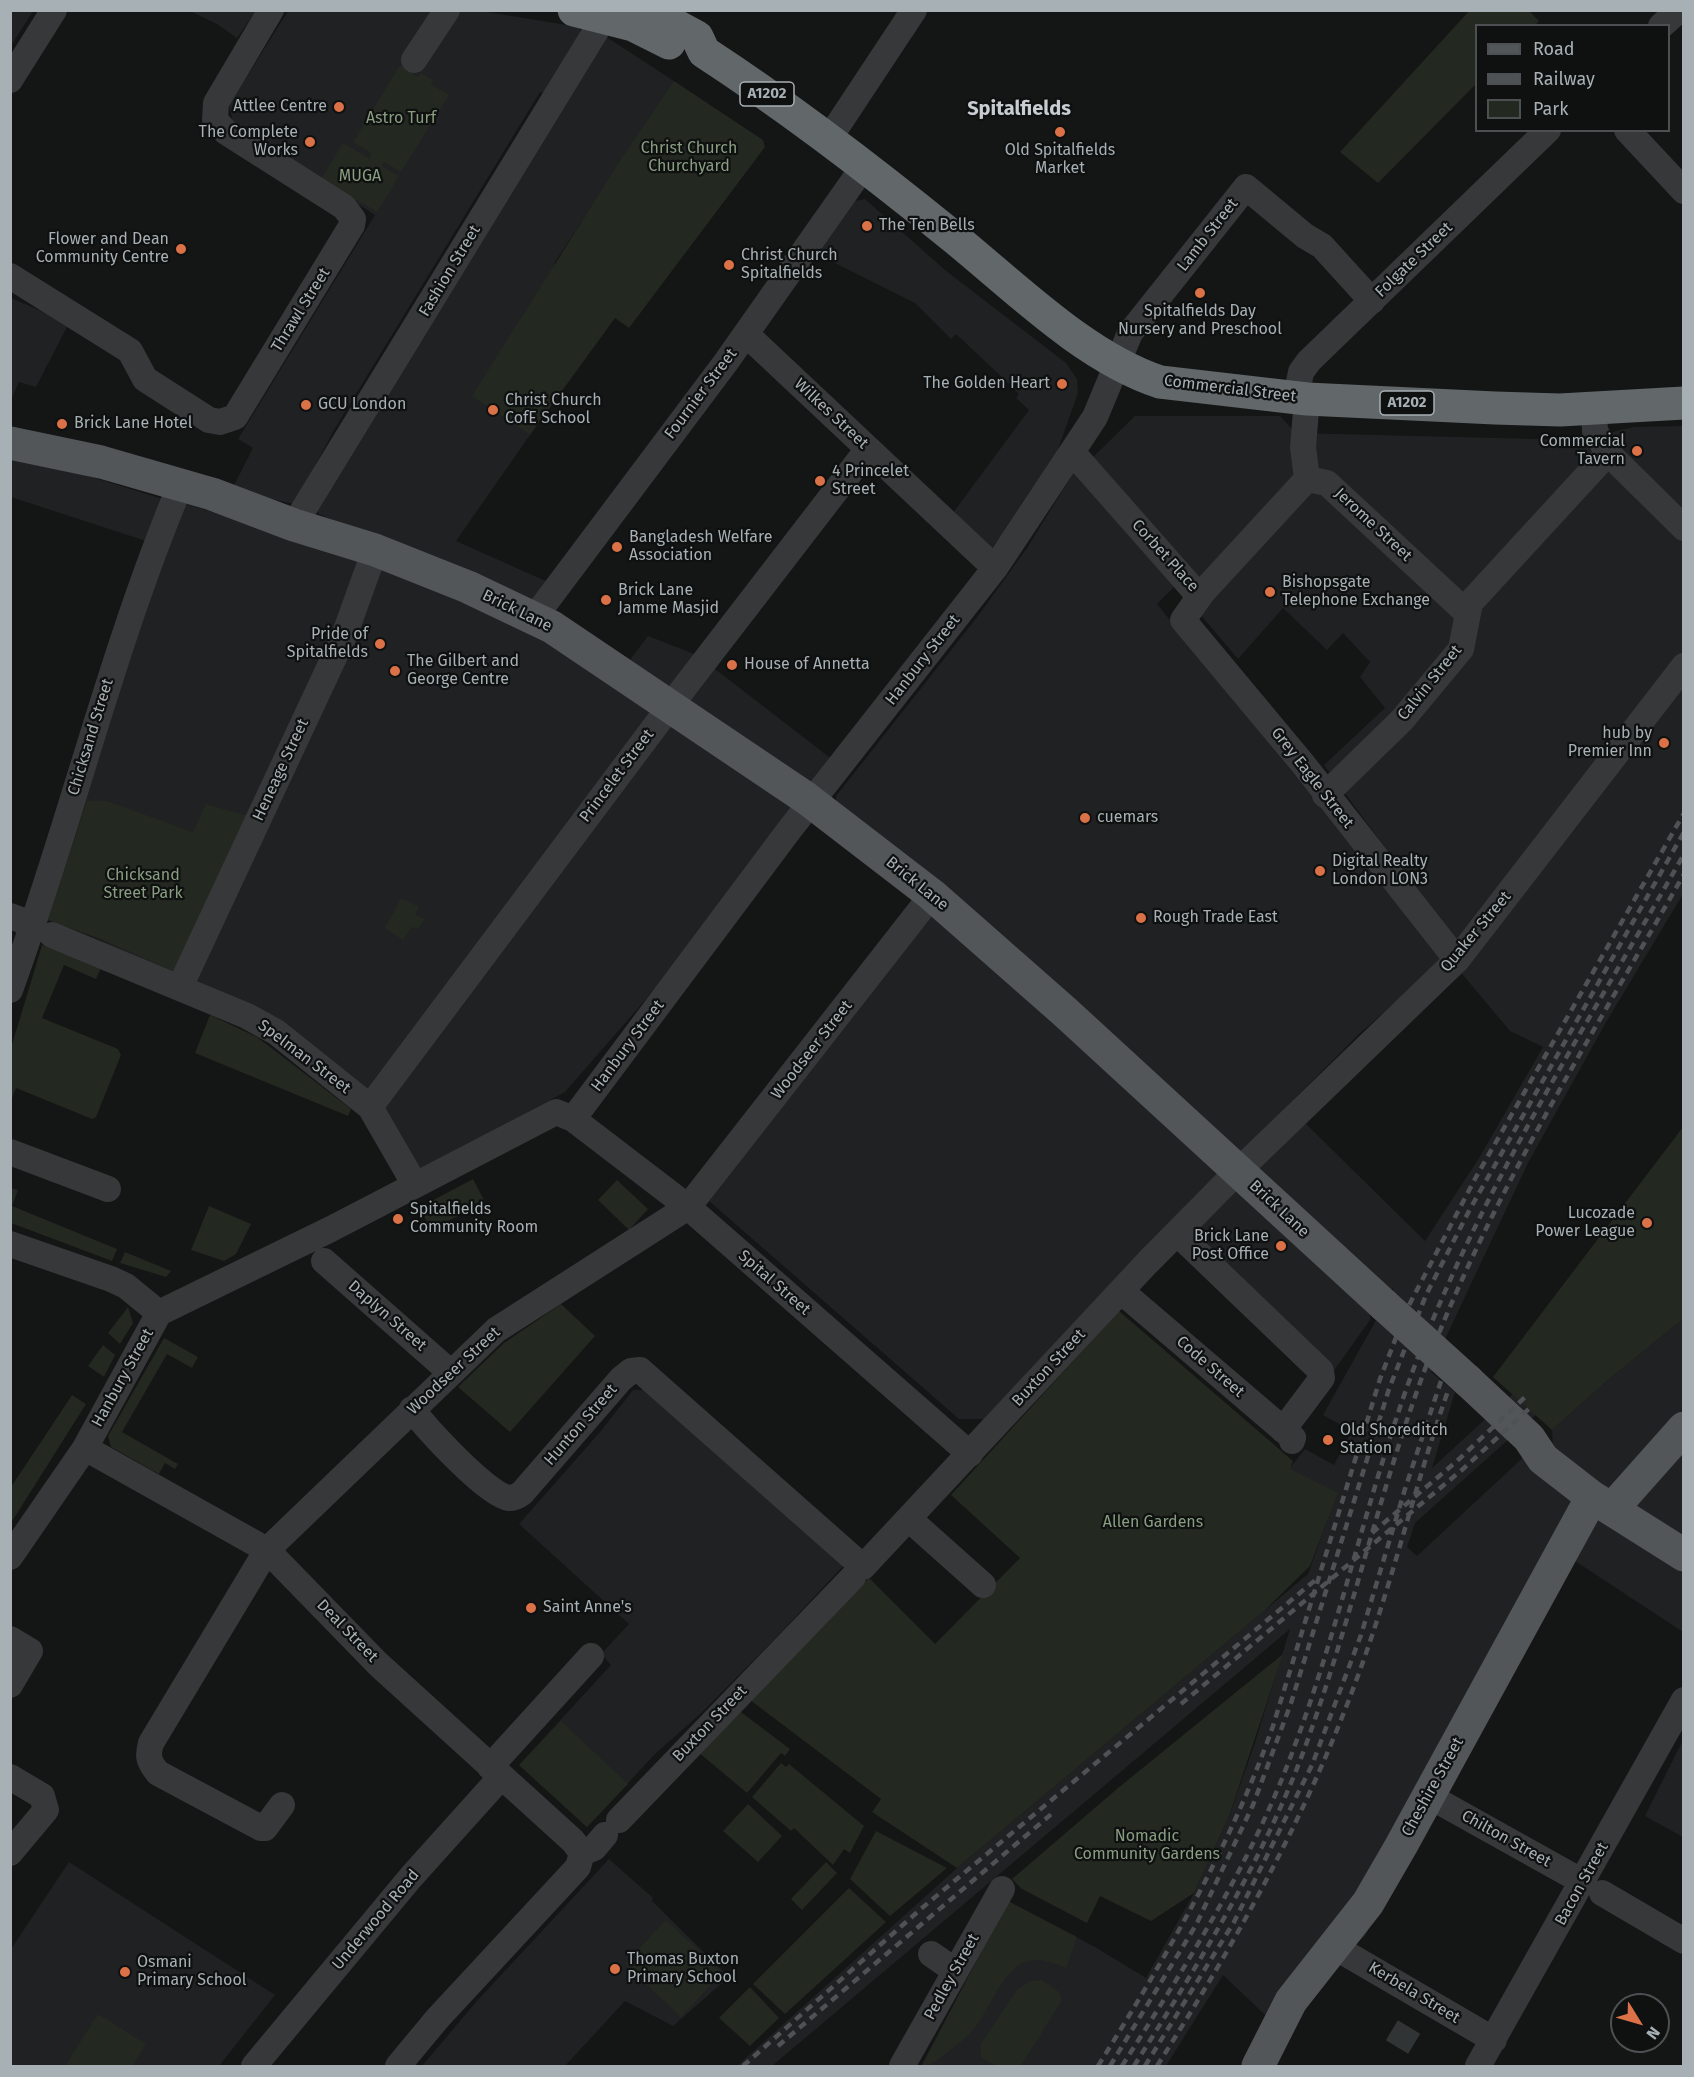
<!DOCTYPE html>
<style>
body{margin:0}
#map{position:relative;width:1694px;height:2077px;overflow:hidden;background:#141515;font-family:"Fira Sans",sans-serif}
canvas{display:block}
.frame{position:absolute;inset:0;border:12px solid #a7b0b4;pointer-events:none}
.legend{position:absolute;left:1475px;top:24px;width:195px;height:108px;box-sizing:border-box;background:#0f1010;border:2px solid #4c5052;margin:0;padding:8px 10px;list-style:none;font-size:18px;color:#a7b0b4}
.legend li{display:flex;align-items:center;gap:12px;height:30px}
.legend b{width:30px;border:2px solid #4c5052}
.north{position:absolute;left:1610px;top:1993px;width:60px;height:60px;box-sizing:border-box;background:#0f1010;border:2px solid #4c5052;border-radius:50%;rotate:127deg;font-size:16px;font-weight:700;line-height:24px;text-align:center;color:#a7b0b4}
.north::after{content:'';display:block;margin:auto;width:21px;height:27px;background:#db7247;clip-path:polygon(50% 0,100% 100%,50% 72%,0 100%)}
</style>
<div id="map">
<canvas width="1694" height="2077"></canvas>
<div class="frame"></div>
<ul class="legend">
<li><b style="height:8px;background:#525659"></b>Road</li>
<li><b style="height:8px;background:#4f5255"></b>Railway</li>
<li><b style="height:16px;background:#232821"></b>Park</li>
</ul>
<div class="north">N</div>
</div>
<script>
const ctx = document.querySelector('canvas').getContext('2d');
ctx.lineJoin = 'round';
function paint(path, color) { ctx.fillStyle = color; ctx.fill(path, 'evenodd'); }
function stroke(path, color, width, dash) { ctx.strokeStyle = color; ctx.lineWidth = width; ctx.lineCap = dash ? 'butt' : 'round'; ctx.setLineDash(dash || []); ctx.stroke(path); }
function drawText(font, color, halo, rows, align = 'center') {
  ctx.font = font + ' "Fira Sans",sans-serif'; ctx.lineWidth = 4.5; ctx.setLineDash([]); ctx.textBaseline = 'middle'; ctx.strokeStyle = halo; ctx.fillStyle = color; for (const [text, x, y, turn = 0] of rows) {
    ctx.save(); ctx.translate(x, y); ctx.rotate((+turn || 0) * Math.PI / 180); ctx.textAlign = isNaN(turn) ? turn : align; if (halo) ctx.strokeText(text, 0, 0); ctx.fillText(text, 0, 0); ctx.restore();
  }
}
paint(new Path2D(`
 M11,10L33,11L11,46L10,11Z
 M190,11H256L237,38L217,24Z
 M288,11H481L579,27L581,32L546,94L540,92L334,430L295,504L231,491L253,448L238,439L375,215L233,123L229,105Z
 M605,36L674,81L555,262L515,424L530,435L456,541L548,582L528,609L319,514L316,508Z
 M865,199L945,270L1066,363L1077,379L1078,393L1052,466L984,559L944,525L1029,410L1016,398L1019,394L1005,380L956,334L951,339L915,303L813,252L855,201Z
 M11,298L50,315L67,327L36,387L19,382L11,400Z
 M1135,416H1280L1296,433L1577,440L1634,427L1683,426V894L1605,1024L1528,1163L1447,1335L1431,1372L1455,1392L1432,1468L1517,1390L1538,1413L1415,1523L1407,1547L1417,1556L1528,1453L1683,1569V1632L1572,1559L1365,1936L1318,1978L1283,2032L1223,1975L1166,2066H921L1008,1901L1095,1947L1146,1978L1194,1893L1229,1816L1255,1743L1290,1629L772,2066H737L957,1868L1308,1574L1337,1494L1289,1469L1305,1449L1334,1465L1352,1431L1323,1415L1394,1288L1386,1292L1255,1167L1302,1120L1425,1241L1479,1158L1543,1047L1510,1031L1458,969L1461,950L1324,765L1385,708L1360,677L1370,662L1343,633L1327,650L1283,608L1238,659L1189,601L1089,461Z
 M11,452L166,500L149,542L11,497Z
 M1074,472L1174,587L1157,604L1444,960L1359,1034L1236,1157L1166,1094L1013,944L983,925L836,807V796L978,616L1027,548Z
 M183,503L344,552L510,618L801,802L647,998L565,1092L415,1173L379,1105L260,1014L98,939L48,920L112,692Z
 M648,636L697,655L833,760L811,789L626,665Z
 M933,908L1221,1171L984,1419H959L709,1201Z
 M1236,1181L1371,1308L1370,1320L1328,1379L1180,1238Z
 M1683,1319V1408L1609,1499L1553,1446L1552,1430L1608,1380Z
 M633,1390H645L846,1563L771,1643L699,1715L655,1754L587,1827L519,1765L611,1665L601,1654L629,1624L519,1524L600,1432Z
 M1683,1447V1545L1630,1510Z
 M1683,1740V1837L1645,1816Z
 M609,1859L653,1898L652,1901L729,1977L673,2026L625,2001L565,2066H422L476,2002Z
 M69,1862L275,1995L219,2066H11V1949Z`), '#202122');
paint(new Path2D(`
 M1470,10L1529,11L1539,21L1535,25L1476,26V84L1378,183L1340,152Z
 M400,65L418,77L421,73L433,80L431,84L449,95L401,172L384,162L382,166L399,176L377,212L321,179L343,143L369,158L371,153L353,142Z
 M674,81L763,140L765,147L629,328L615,318L530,435L472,396L621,159Z
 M87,801H107L193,832L206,804L252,817L180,974L99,938L48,920Z
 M401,898L419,907L415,915L425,919L418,929L412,927L403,940L385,928Z
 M42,945L101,968L96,979L64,965L42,1018L118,1049L121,1055L96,1117L92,1119L16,1088L11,1101V1048Z
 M210,1015L257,1037L351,1109L348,1116L195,1053Z
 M1683,1127V1319L1608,1380L1552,1430L1493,1377Z
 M473,1179L485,1202L431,1230L420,1207Z
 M617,1180L648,1209L629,1230L598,1200Z
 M10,1188L18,1190L12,1206L117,1249L112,1261L11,1223Z
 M209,1206L251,1224L236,1254L224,1261L191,1250Z
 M125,1252L171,1271L166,1277L120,1263Z
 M561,1304L595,1336L510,1432L458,1387L504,1343Z
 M128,1307L133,1323L120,1344L108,1333Z
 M1119,1311L1293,1461L1290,1469L1338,1493L1310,1566L1264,1611L957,1868L872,1812L881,1799L750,1700L869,1578L935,1644L1020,1558L951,1495Z
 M164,1338L198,1357L192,1368L167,1354L122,1432L178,1464L175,1469L165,1463L159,1474L111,1447L108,1436Z
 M103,1345L115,1355L104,1377L88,1366Z
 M72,1395L86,1404L11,1523V1487Z
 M1283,1654L1229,1816L1194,1893L1151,1921L1100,1896L1087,1923L1022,1889L1012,1879L1118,1788Z
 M737,1709L790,1749L785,1756L781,1753L747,1793L698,1752Z
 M561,1721L628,1784L587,1827L519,1765Z
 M781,1763L786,1767L789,1764L864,1826L850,1853L844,1849L833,1865L794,1828L791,1831L752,1797Z
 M748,1804L782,1836L758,1862L723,1831Z
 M876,1831L947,1868L890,1916L850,1879Z
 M826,1862L837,1873L802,1910L791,1899Z
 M849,1888L886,1922L785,2014L753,1984Z
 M1008,1901L1077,1937L1066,1968C1009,1941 1002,1990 976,2026C967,2038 957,2045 945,2054C936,2060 932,2066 922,2066Z
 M666,1920L722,1973L681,2017L625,1964Z
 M1042,1980L1059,1992L1062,2000L1021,2066H997L981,2057L980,2045L1016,1991L1030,1981Z
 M750,1987L779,2018L750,2046L719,2018Z
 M98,2014L146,2044L132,2066H65Z`), '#232821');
stroke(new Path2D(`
 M1397,2047L1409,2027`), '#313435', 26, [26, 13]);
stroke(new Path2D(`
 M1661,26L1679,10
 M414,60L447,10
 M10,80L54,10
 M1627,130L1684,191
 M828,140L914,10
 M10,276L130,351L145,379L209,420L220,422L235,417L352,225L353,219L344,207L226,132L215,120L216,103L271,10
 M746,334L995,568
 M1296,398L1301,372L1309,361L1548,130
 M1307,399L1303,447L1307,479L1327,483L1466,612
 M1594,409L1595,431L1608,453L1684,528
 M1073,453L1199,596
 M1307,479L1202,593L1183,620L1303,764L1457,960
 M294,525L605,16
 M534,618L726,362L864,166
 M1325,795L1402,720L1461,649L1470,603L1608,453
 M10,916L34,925
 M52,935L247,1016L276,1032L370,1107L415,1185
 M180,987L344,636L375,550
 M10,990C71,823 111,650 180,486
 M370,1107L677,697L868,449
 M573,1119L790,829L995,568L1095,417L1130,333L1246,187L1305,236L1322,246L1372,301
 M10,1152L108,1189
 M1177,1233L1321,1371L1322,1378L1283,1430
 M10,1244L111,1279L126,1286L159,1313
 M324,1261L450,1372
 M1121,1291L1293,1438L1292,1441
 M412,1409C426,1428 487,1495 509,1498C514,1498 518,1496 522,1493L621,1379L631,1371L640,1370L863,1567L1147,1263L1231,1178L1457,960L1684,666
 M85,1448L267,1550L378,1664L573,1841L582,1853
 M909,1519L983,1585
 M10,1557L85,1448L159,1313L331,1229L556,1112L573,1119L688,1207L970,1454
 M10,1639L30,1651L10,1685
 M490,1767L591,1656
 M10,1777L42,1796L46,1810L10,1853
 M1429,1796L1583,1882
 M282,1805L265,1828H261L158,1773C149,1762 147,1757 151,1743L267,1550L496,1330L688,1207L932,895
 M619,1820L853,1577
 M582,1853L594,1848L605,1835
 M1602,1893L1684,1941
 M1333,1946L1494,2040
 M931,1954L954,1970
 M254,2066L411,1877L501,1777
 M398,2066L437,2019L578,1867L582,1853
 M902,2066L1002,1889
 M1478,2066L1684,1700`), '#36383a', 26);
stroke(new Path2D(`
 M10,443L101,462L212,494L294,525L375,550L468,587L552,627L806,798L932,895L1065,1012L1384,1305
 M1468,1381L1529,1438L1543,1459L1592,1497L1684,1555
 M1612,1509L1684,1428
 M1258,2066L1291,2001L1368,1903L1401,1846L1592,1497`), '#525659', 33);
stroke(new Path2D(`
 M574,10L633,25L669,43
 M647,10L697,37L704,52C790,108 872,171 952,236C1014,286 1084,357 1160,382L1307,399L1495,408L1560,410L1684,403`), '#62676a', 33);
stroke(new Path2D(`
 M1372,1533L1457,1461L1525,1397
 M1181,1704L1463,1469L1532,1406
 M778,2046L1055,1811
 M743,2066L922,1908L1319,1577
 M1098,2066C1166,1957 1230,1848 1273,1726L1380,1379L1407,1309L1476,1177L1684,813
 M1110,2066L1196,1925L1253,1805L1291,1703L1389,1389L1426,1295L1470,1209L1684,832
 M1122,2066C1183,1970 1246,1872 1287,1766C1343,1623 1371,1471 1429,1329C1497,1163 1596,1010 1684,854
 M1134,2066C1200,1961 1266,1857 1308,1739C1354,1611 1383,1476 1433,1348C1499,1181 1596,1029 1684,874
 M1145,2066L1234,1922L1312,1765L1361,1635L1405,1489L1441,1381
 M1157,2066C1236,1942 1305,1819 1356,1681C1392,1585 1415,1484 1449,1388`), '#4f5255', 4.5, [8, 6]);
stroke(new Path2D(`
 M1384,1305L1468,1381`), '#525659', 33);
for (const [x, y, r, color] of [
 [339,107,6,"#db7247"],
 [1060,132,6,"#db7247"],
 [310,142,6,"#db7247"],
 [867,226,6,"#db7247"],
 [181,249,6,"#db7247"],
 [729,265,6,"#db7247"],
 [1200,293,6,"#db7247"],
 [1062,384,6,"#db7247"],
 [306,405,6,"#db7247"],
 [493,410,6,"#db7247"],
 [62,424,6,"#db7247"],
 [1637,451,6,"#db7247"],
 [820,481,6,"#db7247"],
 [617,547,6,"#db7247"],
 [1270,592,6,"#db7247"],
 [606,600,6,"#db7247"],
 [380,644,6,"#db7247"],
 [732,665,6,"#db7247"],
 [395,671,6,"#db7247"],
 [1664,743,6,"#db7247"],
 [1085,818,6,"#db7247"],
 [1320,871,6,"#db7247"],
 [1141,918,6,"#db7247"],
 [398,1219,6,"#db7247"],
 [1647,1223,6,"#db7247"],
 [1281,1246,6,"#db7247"],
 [1328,1440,6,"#db7247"],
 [531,1608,6,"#db7247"],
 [615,1969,6,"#db7247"],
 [125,1972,6,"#db7247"]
]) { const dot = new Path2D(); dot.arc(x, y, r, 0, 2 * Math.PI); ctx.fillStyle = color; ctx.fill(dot); stroke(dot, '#0f1010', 2); }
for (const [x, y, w] of [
 [767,94,54],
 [1407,403,54]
]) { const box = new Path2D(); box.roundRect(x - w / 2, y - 12, w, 24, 4.5); ctx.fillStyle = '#0f1010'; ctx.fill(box); stroke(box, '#a7b0b4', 1.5); }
drawText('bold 15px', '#a7b0b4', null, [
 ["A1202",767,94],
 ["A1202",1407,403]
]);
drawText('16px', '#a7b0b4', '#0f1010', [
 ["Attlee Centre",327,107,"right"],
 ["The Complete",298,133,"right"],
 ["Works",298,151,"right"],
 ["Old Spitalfields",1060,151,"center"],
 ["Market",1060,169,"center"],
 ["The Ten Bells",879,226],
 ["Flower and Dean",169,240,"right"],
 ["Community Centre",169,258,"right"],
 ["Christ Church",741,256],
 ["Spitalfields",741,274],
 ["Spitalfields Day",1200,312,"center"],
 ["Nursery and Preschool",1200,330,"center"],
 ["The Golden Heart",1050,384,"right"],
 ["Christ Church",505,401],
 ["CofE School",505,419],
 ["GCU London",318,405],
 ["Brick Lane Hotel",74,424],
 ["Commercial",1625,442,"right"],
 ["Tavern",1625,460,"right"],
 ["4 Princelet",832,472],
 ["Street",832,490],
 ["Bangladesh Welfare",629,538],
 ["Association",629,556],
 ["Bishopsgate",1282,583],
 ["Telephone Exchange",1282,601],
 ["Brick Lane",618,591],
 ["Jamme Masjid",618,609],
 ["Pride of",368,635,"right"],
 ["Spitalfields",368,653,"right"],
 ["The Gilbert and",407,662],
 ["George Centre",407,680],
 ["House of Annetta",744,665],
 ["hub by",1652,734,"right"],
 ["Premier Inn",1652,752,"right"],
 ["cuemars",1097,818],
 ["Digital Realty",1332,862],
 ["London LON3",1332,880],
 ["Rough Trade East",1153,918],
 ["Spitalfields",410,1210],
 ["Community Room",410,1228],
 ["Lucozade",1635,1214,"right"],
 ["Power League",1635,1232,"right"],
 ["Brick Lane",1269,1237,"right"],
 ["Post Office",1269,1255,"right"],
 ["Old Shoreditch",1340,1431],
 ["Station",1340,1449],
 ["Saint Anne's",543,1608],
 ["Thomas Buxton",627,1960],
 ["Primary School",627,1978],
 ["Osmani",137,1963],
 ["Primary School",137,1981]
], 'left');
drawText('16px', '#899d81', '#0f1010', [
 ["Astro Turf",401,119],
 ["Christ Church",689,149],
 ["Churchyard",689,167],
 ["MUGA",360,177],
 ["Chicksand",143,876],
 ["Street Park",143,894],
 ["Allen Gardens",1153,1523],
 ["Nomadic",1147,1837],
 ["Community Gardens",1147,1855]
]);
drawText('16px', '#a7b0b4', '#0f1010', [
 ["Lamb Street",1208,235,-52],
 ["Folgate Street",1414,260,-44],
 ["Fashion Street",450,271,-59],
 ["Thrawl Street",301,310,-58],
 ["Commercial Street",1230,389,7],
 ["Fournier Street",701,394,-53],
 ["Wilkes Street",831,414,43],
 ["Jerome Street",1373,525,43],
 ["Corbet Place",1165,556,48],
 ["Brick Lane",517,611,26],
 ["Hanbury Street",923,660,-52],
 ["Calvin Street",1430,683,-51],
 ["Chicksand Street",91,737,-73],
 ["Heneage Street",281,770,-65],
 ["Princelet Street",617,776,-53],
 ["Grey Eagle Street",1312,778,52],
 ["Brick Lane",917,884,39],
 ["Quaker Street",1476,932,-50],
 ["Hanbury Street",628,1046,-53],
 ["Woodseer Street",812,1050,-52],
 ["Spelman Street",304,1057,37],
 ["Brick Lane",1279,1209,43],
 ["Spital Street",774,1283,41],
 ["Daplyn Street",387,1316,41],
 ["Code Street",1210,1367,41],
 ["Buxton Street",1049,1368,-47],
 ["Woodseer Street",454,1371,-43],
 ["Hanbury Street",123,1378,-61],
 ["Hunton Street",581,1425,-49],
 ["Deal Street",347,1631,46],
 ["Buxton Street",710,1724,-46],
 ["Cheshire Street",1433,1787,-61],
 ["Chilton Street",1506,1839,29],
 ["Bacon Street",1582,1884,-61],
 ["Underwood Road",376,1920,-50],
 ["Pedley Street",952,1977,-61],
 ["Kerbela Street",1414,1993,31]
]);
drawText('bold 20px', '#c8cdd1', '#0f1010', [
 ["Spitalfields",1019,109]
]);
</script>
